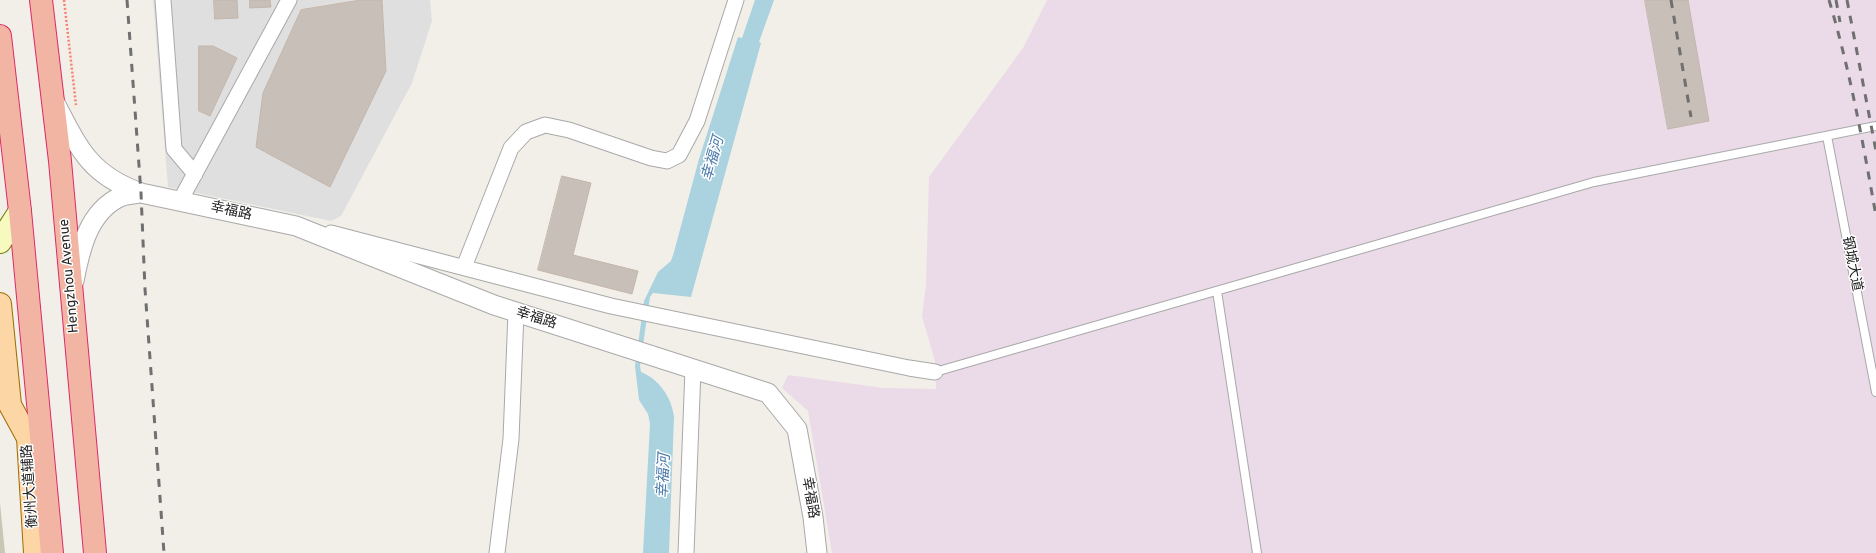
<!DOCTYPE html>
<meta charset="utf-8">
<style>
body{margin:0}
canvas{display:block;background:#f2efe9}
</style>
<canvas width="1876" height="553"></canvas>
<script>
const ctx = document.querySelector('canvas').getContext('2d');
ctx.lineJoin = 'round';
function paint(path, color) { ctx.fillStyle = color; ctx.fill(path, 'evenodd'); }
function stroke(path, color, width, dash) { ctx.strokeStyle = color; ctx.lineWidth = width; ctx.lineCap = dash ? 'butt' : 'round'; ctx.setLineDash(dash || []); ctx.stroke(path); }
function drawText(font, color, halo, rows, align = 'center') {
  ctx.font = font + ' Overpass,"Noto Sans SC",sans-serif'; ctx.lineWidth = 3; ctx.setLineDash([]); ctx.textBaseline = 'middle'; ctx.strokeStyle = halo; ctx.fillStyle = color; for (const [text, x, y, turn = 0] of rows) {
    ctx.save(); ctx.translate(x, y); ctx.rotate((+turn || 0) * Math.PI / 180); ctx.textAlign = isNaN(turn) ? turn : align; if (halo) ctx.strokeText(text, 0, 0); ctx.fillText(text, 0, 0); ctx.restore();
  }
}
paint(new Path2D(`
 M153,0H430L432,21L412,83L341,216L331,221L168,187Z`), '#e0dfdf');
paint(new Path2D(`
 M1047,0H1876V553H832L808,411L782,388L788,375L884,388L936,389L935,361L922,316L926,285L929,177L1023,48Z`), '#ebdbe8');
paint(new Path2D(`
 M0,503L5,553H0Z`), '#c7c7b4');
paint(new Path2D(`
 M755,0H774L759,42L761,43L691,297L653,293L650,297L640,366L641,372C659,379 672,398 674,417L669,553H643L650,424L648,414L639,400L635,366L644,301L658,272L671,261L674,252L699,159L738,37L742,38Z`), '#aad3df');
const building = new Path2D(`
 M214,0H237L238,18L215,19Z
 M250,0H270L271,7L250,8Z
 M361,0H382L386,71L330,187L256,147L263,93L301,10Z
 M1645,0H1688L1709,121L1668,129Z
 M199,46H213L237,58L210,116L199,111Z
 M562,176L591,183L573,255L638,271L632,294L538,270Z`);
paint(building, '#c7bfb8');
stroke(building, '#c4b6ab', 1);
const service = new Path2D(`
 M1827,136L1876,392
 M1217,291L1257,553
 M935,372L1594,182L1876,126`);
const minor = new Path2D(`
 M163,0L174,149L195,174
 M180,201L289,0
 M331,233L611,306L909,368L935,372
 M464,267L511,148L526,132L545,125L569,130L651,158L667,161L679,155L697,121L736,0
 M497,553L511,439L516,312
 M686,553L693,369`);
const tertiary = new Path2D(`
 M55,103C79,149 90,175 141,193L296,226L494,305L768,393L797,429L813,517L817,553
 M74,281C80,250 88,212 120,197C126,194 135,194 141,193`);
const secondary = new Path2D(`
 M0,242L20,211`);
const primary = new Path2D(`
 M0,304L10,405L28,438L35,553`);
const trunk = new Path2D(`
 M41,0L60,161L95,553
 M0,36L20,211L52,553`);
stroke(service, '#a9a9a9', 10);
stroke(minor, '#a9a9a9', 17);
stroke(tertiary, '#a9a9a9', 21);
stroke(secondary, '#707d05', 24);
stroke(primary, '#a06b00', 24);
stroke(trunk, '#dc2a67', 24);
stroke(new Path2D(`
 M64,0L76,105`), '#fa8072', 2.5, [2, 2]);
stroke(service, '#fff', 8);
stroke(minor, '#fff', 15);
stroke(tertiary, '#fff', 19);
stroke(secondary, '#f7fabf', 22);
stroke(primary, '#fcd6a4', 22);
stroke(trunk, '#f2b4a3', 22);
stroke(new Path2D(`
 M127,0L141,193L145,289L164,553
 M1671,0L1691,117
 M1829,0C1850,70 1863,143 1876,216
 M1836,0L1840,22
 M1847,0L1876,151`), '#707070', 3, [8, 8]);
drawText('14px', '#222', '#fff', [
 ["幸福路",231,212,12],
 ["钢城大道",1851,264,79],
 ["Hengzhou Avenue",70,276,-95],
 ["幸福路",536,319,18],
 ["衡州大道辅路",31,486,-94],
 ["幸福路",809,498,80]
]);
drawText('italic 15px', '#4a7aab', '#fff', [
 ["幸福河",714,159,-74],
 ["幸福河",665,476,-87]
]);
</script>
